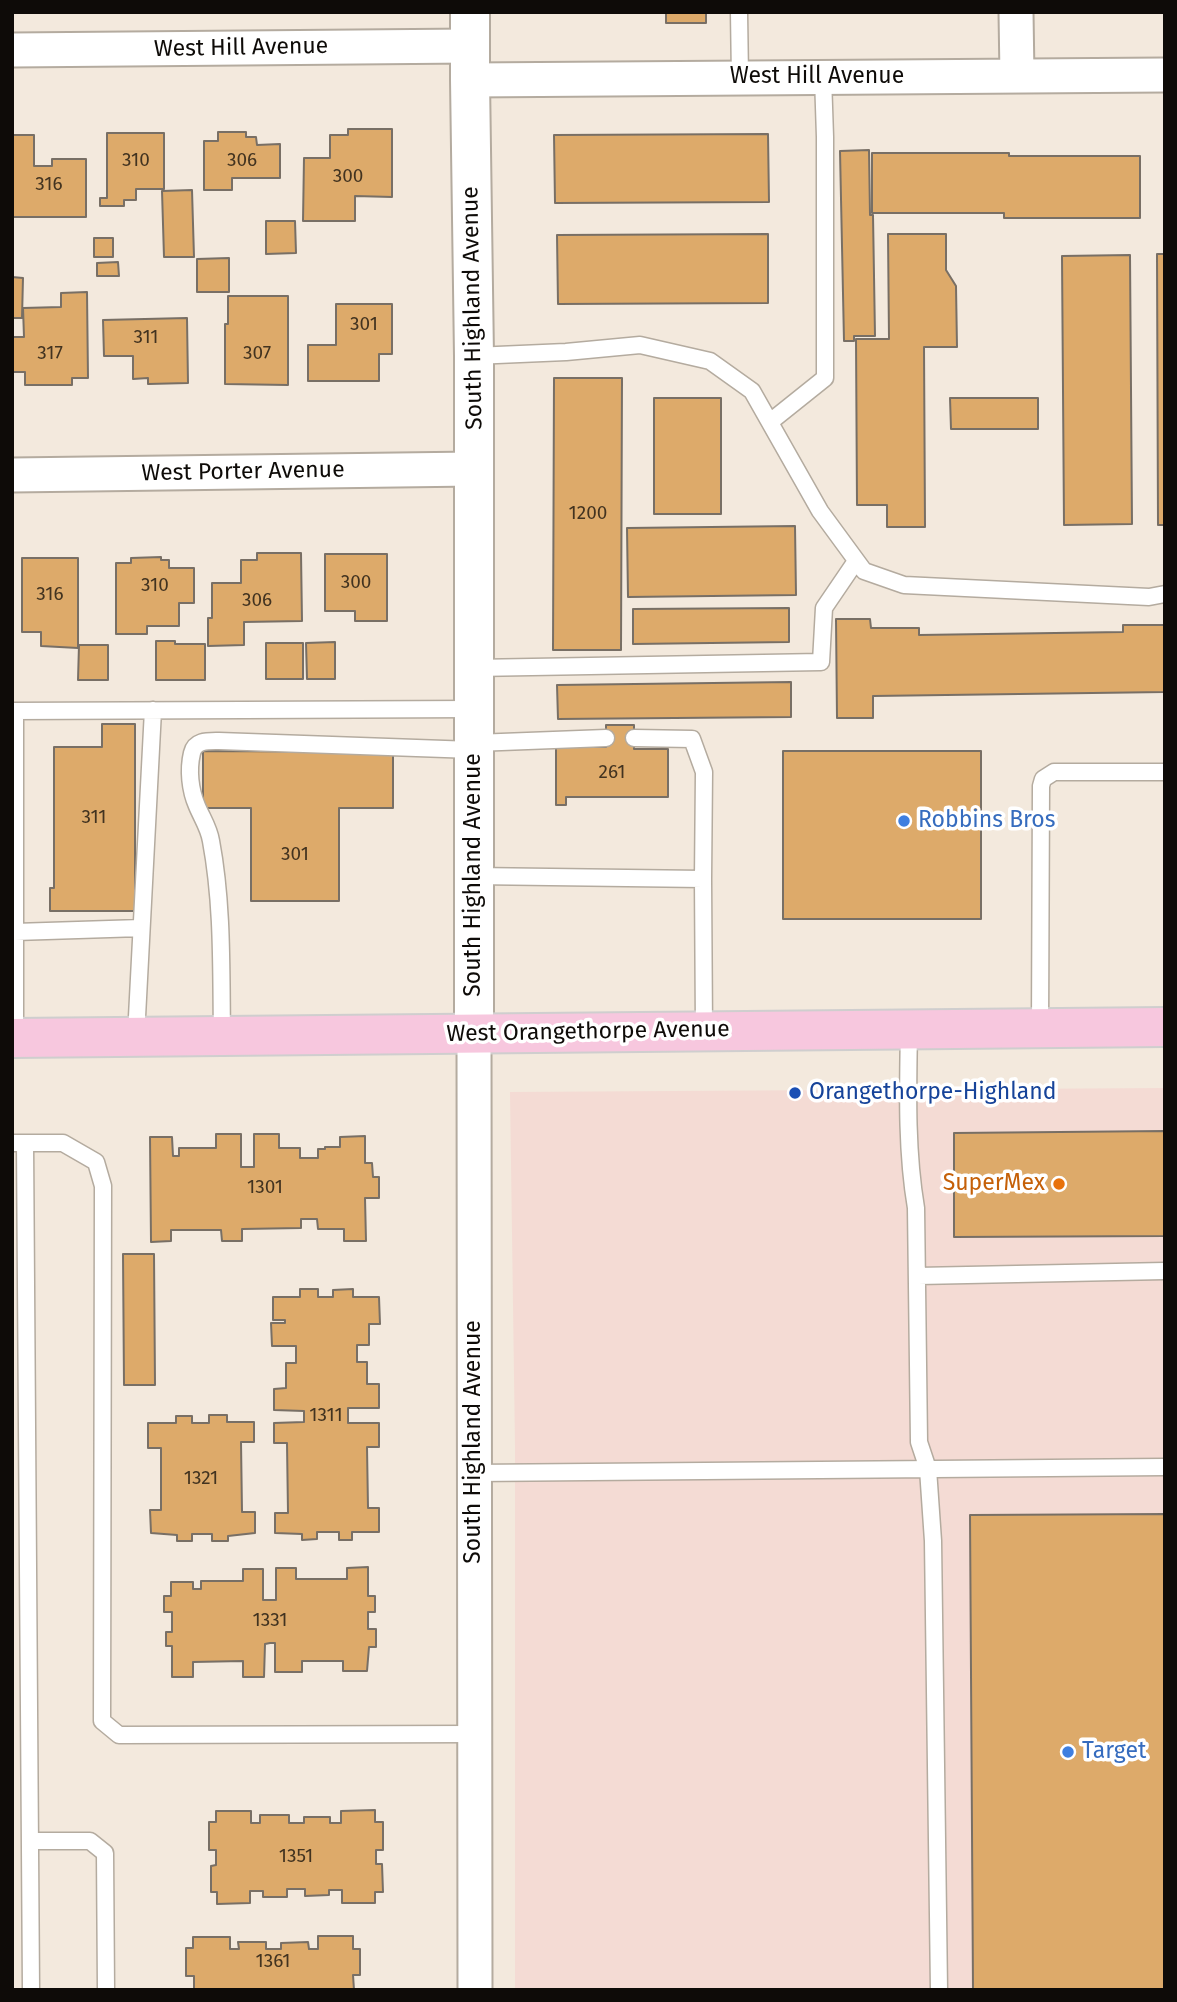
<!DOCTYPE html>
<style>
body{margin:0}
#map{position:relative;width:1177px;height:2002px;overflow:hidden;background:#f3e9dd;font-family:"Fira Sans",sans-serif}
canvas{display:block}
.frame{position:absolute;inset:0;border:14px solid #0e0b08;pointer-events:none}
</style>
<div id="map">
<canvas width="1177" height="2002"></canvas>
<div class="frame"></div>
</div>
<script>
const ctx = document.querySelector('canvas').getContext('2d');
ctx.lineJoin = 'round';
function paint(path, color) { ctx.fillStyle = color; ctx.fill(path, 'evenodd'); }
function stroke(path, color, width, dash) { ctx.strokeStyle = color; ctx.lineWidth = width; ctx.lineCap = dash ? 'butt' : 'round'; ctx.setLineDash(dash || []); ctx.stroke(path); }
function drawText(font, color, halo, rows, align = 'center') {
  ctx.font = font + ' "Fira Sans",sans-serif'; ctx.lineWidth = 7; ctx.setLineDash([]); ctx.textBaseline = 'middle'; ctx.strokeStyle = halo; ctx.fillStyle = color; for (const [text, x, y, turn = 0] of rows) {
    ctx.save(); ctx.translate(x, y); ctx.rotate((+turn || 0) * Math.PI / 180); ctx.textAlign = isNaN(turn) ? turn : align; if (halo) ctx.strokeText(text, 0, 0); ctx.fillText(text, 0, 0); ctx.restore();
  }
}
paint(new Path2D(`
 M1165,1088V1990H515V1446L510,1092Z`), '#f4dbd4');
const building = new Path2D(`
 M666,12H706V23H666Z
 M348,129H392V197L355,196V221H303L304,158H330V135H348Z
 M218,132H246V137H256L257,145L280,144V178H232V190H204V141H218Z
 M107,133H164V189H136V200H124V206H100V198H107Z
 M768,134L769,202L555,203L554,135Z
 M12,135H34V166H52V159H86V217H13Z
 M869,150L870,215H873L875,336H854V341H844L840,151Z
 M872,153H1009V156H1140V218H1004V213H872Z
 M192,190L194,257H164L162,191Z
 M266,221H295L296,253L266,254Z
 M768,234V303L558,304L557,235Z
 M888,234H946V270L956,286L957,347H924L925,527H887V505H857L856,339H889Z
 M94,238H113V257H94Z
 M1157,254H1165V525H1158Z
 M1130,255L1132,524L1064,525L1062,256Z
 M229,258V292H197V259Z
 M118,262L119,276H97V263Z
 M12,277L23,278L22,318H12Z
 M87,292L88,378H72V385H25V372H12V337H24L23,308L61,307V293Z
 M228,296H288V385L225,384V324H228Z
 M336,304H392V354H379V381H308V345H336Z
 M187,318L188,383L148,384V378L133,379V356H104L103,320Z
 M554,378H622L621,650H553Z
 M654,398H721V514H654Z
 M950,398H1038V429H951Z
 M795,526L796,595L628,597L627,528Z
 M257,553H301L302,621L244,622V645L208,646V618H212V583H241V560H257Z
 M325,554H387V621H355V611H325Z
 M161,557V560H169V568H194V603H179V626H147V634H116V563H131V558Z
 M22,558H78V648L41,646V632H22Z
 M789,608V642L633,644V609Z
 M836,619H870L871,628H919V635L1123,632V625H1165V692L873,696V718H837Z
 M156,641H175V644H205V680H156Z
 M335,642V679H307L306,643Z
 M266,643H303V679H266Z
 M79,645H108V680H78Z
 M791,682V717L558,719L557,685Z
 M102,724H135V889H138V911H50V888H54V747H102Z
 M606,725H634V749H668V797H566V805H556V747H606Z
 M203,751L393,752V808H339V901H251V808H203Z
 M783,751H981V919H783Z
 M1165,1131V1236L954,1237V1133Z
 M216,1134H241V1167H254V1134H279V1148H300V1158H318V1149H325V1147H340V1137L365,1136V1163H372L373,1177H379V1198H365L366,1241H344V1229H318L317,1219H301V1228L242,1229V1241H222L221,1230H171V1241L151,1242L150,1137H172L173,1156H179V1148H216Z
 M123,1254H154L155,1385H124Z
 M300,1289H318V1297H333V1290L353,1289V1297H379L380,1324H369V1345H357V1362H367V1384H379V1408H348V1423H379V1447H367L368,1508H379V1532H352V1540H339V1532H317V1539L302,1540V1534L275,1533V1513H288L287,1443H274V1423L304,1422V1411L274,1410V1389L286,1388V1363H296V1346H272L271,1323H285V1320H273V1297H300Z
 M209,1415H227V1422H254V1442H241L242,1512H255V1533L228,1536V1541H212V1534H192V1541H177V1535L151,1533L150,1510H161V1448H148V1423H176V1416H192V1423H209Z
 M1165,1514V1990H973L970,1515Z
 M368,1567V1596H375V1612H368V1629H376V1647H369L367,1671H343V1661H302V1672H275V1643H270L265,1644L264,1677H243V1661L193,1662V1677H172V1646H166V1632H172V1612H164V1596H171V1582H193V1589H201V1581H243V1569H263V1600H276V1568H296V1579H347V1568Z
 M375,1810V1822H383V1850H376V1864H382L383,1892H375V1903H342V1890H329V1895L305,1896V1889H287V1897H263V1891H250V1903L217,1904V1892H211V1866L216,1865V1850H209V1822H216V1811H251V1823H260V1815H289V1823H304V1817H330V1823H341V1811Z
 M318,1936H353V1949H360V1975H353L354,1990H360H194V1976H186V1948H193V1937H230V1949H239L238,1942H266V1949H281V1943L308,1942L309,1949H318Z`);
paint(building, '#ddaa6a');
stroke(building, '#786f65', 2);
const service = new Path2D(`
 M739,12L740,78
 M474,356L566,352L640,345L710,361L752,391L820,511L864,571L904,585L1149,597L1165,594
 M770,422L825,378V137L823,77
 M474,668L821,662L824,608L856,561
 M12,711L474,709
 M15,711V1038
 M634,738L692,739L704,772L703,879
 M475,743L606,738
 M474,876L703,879L704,1031
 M15,932L141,928
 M1040,1028L1041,786L1043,779L1054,772H1165
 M909,1029C908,1088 906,1149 916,1208L919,1442L928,1469L933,1541L939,1990
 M136,1036L153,710
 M222,1036C221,971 223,905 211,841C209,828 202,818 197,806C190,790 188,770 192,753C195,740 208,741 219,741L473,750
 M12,1143H63L96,1162L103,1186L102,1721L119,1735L474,1734
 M25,1143L31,1990
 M918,1276L1165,1271
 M474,1473L1165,1467
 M30,1841H90L105,1853L106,1990`);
const minor = new Path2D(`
 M1016,12L1017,76
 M12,50L470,46
 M470,80L1165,75
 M12,475L474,469
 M474,1033L475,1990`);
const tertiary = new Path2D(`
 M470,12V80L474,356V1033`);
const primary = new Path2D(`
 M12,1038L1165,1027`);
stroke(service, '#b4ab9f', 19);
stroke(minor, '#b4ab9f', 37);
stroke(tertiary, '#b4ab9f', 42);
stroke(primary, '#cfcece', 42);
stroke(service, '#fff', 16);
stroke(minor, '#fff', 33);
stroke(tertiary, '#fff', 38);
stroke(primary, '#f7c7de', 38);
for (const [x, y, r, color] of [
 [904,821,7,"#3f7fe0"],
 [795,1093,7,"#1a4fb4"],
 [1059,1184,7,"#e8710a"],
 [1068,1752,7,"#3f7fe0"]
]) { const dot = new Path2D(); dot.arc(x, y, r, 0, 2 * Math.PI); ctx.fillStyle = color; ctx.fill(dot); stroke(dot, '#fff', 2.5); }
drawText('19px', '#423320', null, [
 ["310",136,161],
 ["306",242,161],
 ["300",348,177],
 ["316",49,185],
 ["301",364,325],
 ["311",146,338],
 ["317",50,354],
 ["307",257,354],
 ["1200",588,514],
 ["300",356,583],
 ["310",155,586],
 ["316",50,595],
 ["306",257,601],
 ["261",612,773],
 ["311",94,818],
 ["301",295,855],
 ["1301",265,1188],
 ["1311",326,1416],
 ["1321",201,1479],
 ["1331",270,1621],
 ["1351",296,1857],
 ["1361",273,1962]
]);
drawText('23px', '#0e0b08', '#fff', [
 ["West Hill Avenue",241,48,-1],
 ["West Hill Avenue",817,77],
 ["South Highland Avenue",473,308,-91],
 ["West Porter Avenue",243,472,-1],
 ["South Highland Avenue",474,875,-90],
 ["West Orangethorpe Avenue",588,1032,-1],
 ["South Highland Avenue",474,1442,-90]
]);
drawText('23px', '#366cbe', '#fff', [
 ["Robbins Bros",918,821],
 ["Target",1082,1752]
], 'left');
drawText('23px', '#164399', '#fff', [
 ["Orangethorpe-Highland",809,1093]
], 'left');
drawText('23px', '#c56008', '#fff', [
 ["SuperMex",1045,1184]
], 'right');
</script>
